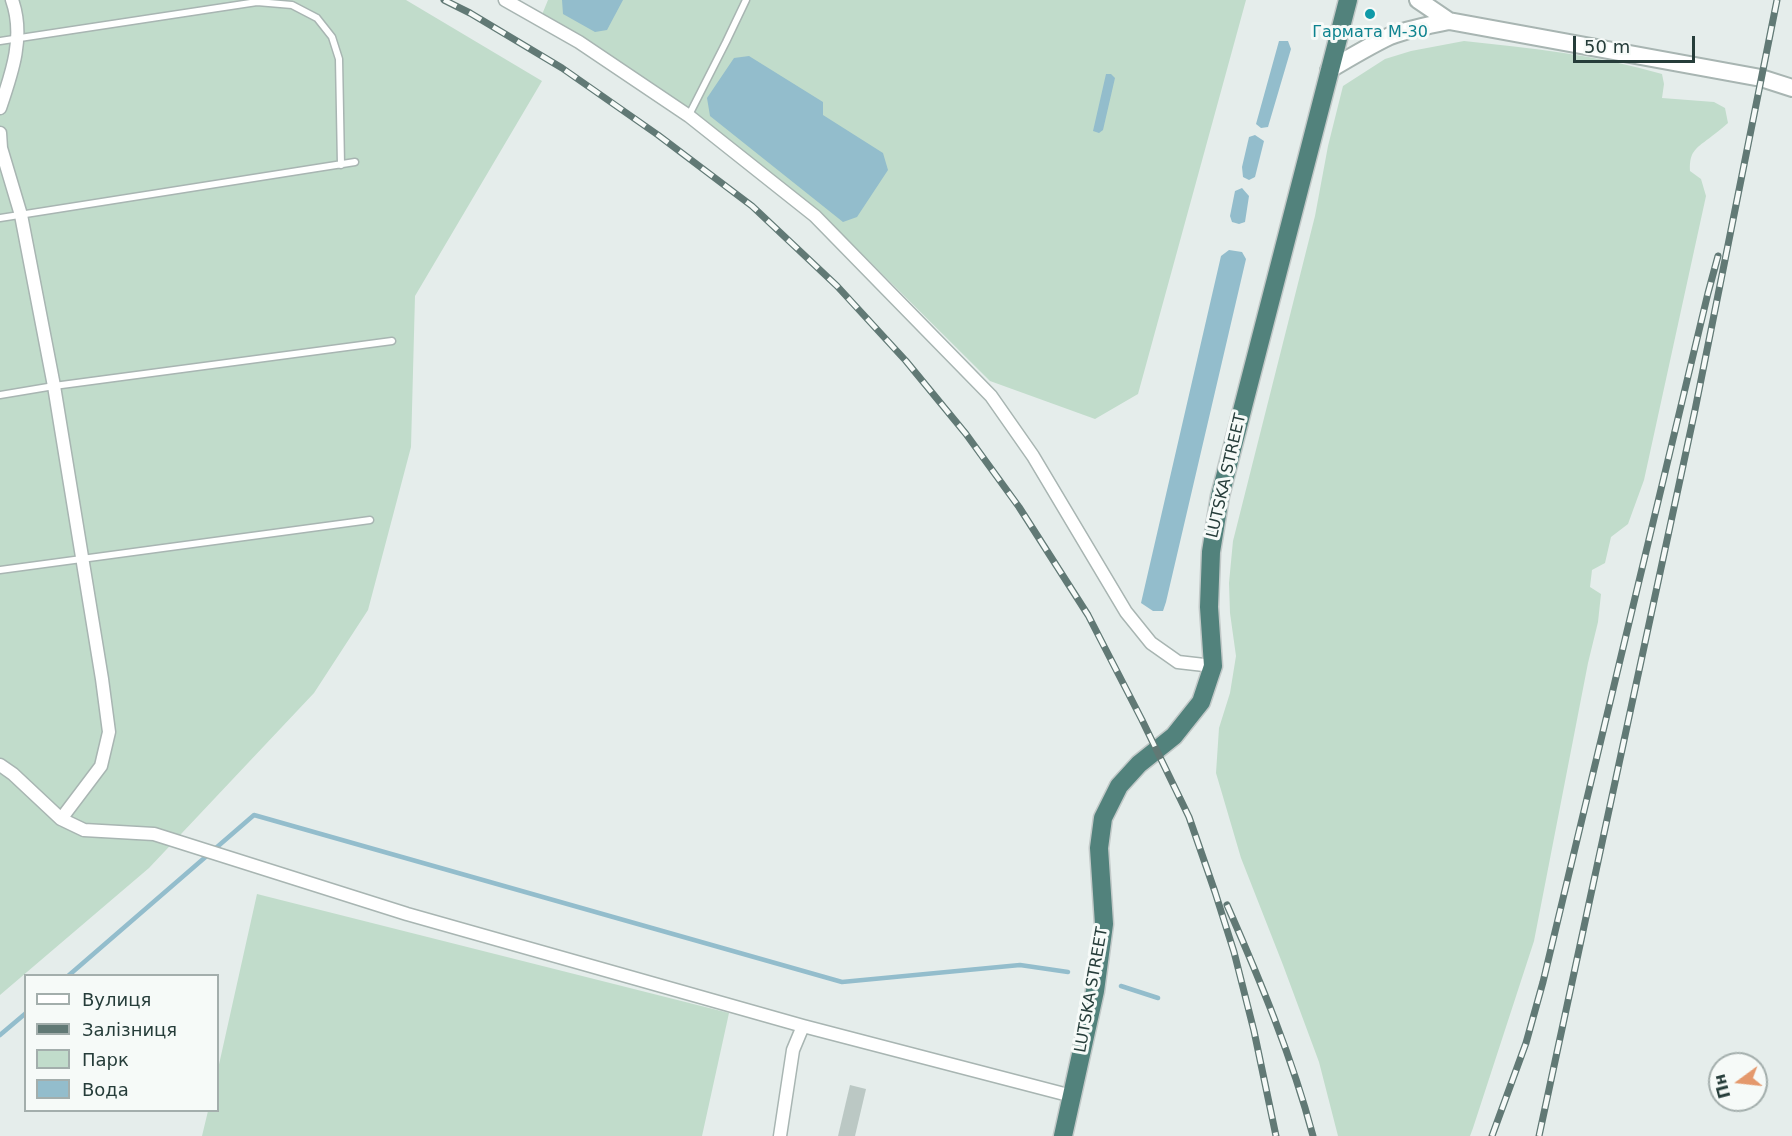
<!DOCTYPE html>
<meta charset="utf-8">
<style>
body{margin:0}
#map{position:relative;width:1792px;height:1136px;overflow:hidden;background:#e5edeb;font-family:"DejaVu Sans",sans-serif}
canvas{display:block}
.legend{position:absolute;left:24px;top:974px;width:195px;height:138px;box-sizing:border-box;background:#f6faf8;border:2px solid #a3aeac;margin:0;padding:8px 10px;list-style:none;font-size:18px;color:#263d3a}
.legend li{display:flex;align-items:center;gap:12px;height:30px}
.legend b{width:30px;border:2px solid #a3aeac}
.north{position:absolute;left:1708px;top:1052px;width:60px;height:60px;box-sizing:border-box;background:#f6faf8;border:2px solid #a3aeac;border-radius:50%;rotate:255deg;font-size:16px;font-weight:700;line-height:24px;text-align:center;color:#263d3a}
.north::after{content:'';display:block;margin:auto;width:21px;height:27px;background:#e4986c;clip-path:polygon(50% 0,100% 100%,50% 72%,0 100%)}
.scale{position:absolute;left:1573px;top:36px;width:122px;height:27px;box-sizing:border-box;border:3px solid #263d3a;border-top:0;padding-left:8px;font-size:18px;line-height:21px;white-space:nowrap;color:#263d3a;-webkit-text-stroke:4px #f6faf8;paint-order:stroke}
</style>
<div id="map">
<canvas width="1792" height="1136"></canvas>
<ul class="legend">
<li><b style="height:8px;background:#fff"></b>Вулиця</li>
<li><b style="height:8px;background:#617975"></b>Залізниця</li>
<li><b style="height:16px;background:#c1dccb"></b>Парк</li>
<li><b style="height:16px;background:#93bdcc"></b>Вода</li>
</ul>
<div class="north">Пн</div>
<div class="scale">50 m</div>
</div>
<script>
const ctx = document.querySelector('canvas').getContext('2d');
ctx.lineJoin = 'round';
function paint(path, color) { ctx.fillStyle = color; ctx.fill(path, 'evenodd'); }
function stroke(path, color, width, dash) { ctx.strokeStyle = color; ctx.lineWidth = width; ctx.lineCap = dash ? 'butt' : 'round'; ctx.setLineDash(dash || []); ctx.stroke(path); }
function drawText(font, color, halo, rows, align = 'center') {
  ctx.font = font + ' "DejaVu Sans",sans-serif'; ctx.lineWidth = 6; ctx.setLineDash([]); ctx.textBaseline = 'middle'; ctx.strokeStyle = halo; ctx.fillStyle = color; for (const [text, x, y, turn = 0] of rows) {
    ctx.save(); ctx.translate(x, y); ctx.rotate((+turn || 0) * Math.PI / 180); ctx.textAlign = isNaN(turn) ? turn : align; if (halo) ctx.strokeText(text, 0, 0); ctx.fillText(text, 0, 0); ctx.restore();
  }
}
paint(new Path2D(`
 M0,0H406L542,81L415,296L411,447L368,610L314,693L149,868L0,995Z
 M548,0H1246L1138,394L1095,419L990,381L838,230L695,116L541,17Z
 M1464,41C1531,48 1597,55 1662,74L1664,84L1662,98L1714,102L1725,108L1728,123C1723,127 1718,132 1712,136C1697,148 1689,150 1690,171L1701,179L1706,196L1644,480L1628,524L1611,537L1605,563L1592,570L1590,587L1601,594L1598,622L1588,663L1534,941L1473,1128L1470,1136H1338L1319,1062L1283,965L1241,858L1216,773L1219,728L1230,693L1236,656L1230,613L1229,583L1233,541L1315,216L1328,146L1343,86L1385,59L1411,51Z
 M257,894L729,1013L702,1136H202L208,1111L218,1110V1069Z`), '#c1dccb');
paint(new Path2D(`
 M562,0H623L607,30L595,32L563,14Z
 M1279,41H1288L1291,49L1268,127L1261,128L1256,124Z
 M749,56L823,102V115L883,153L888,170L857,217L843,222L710,116L707,98L734,58Z
 M1106,74H1111L1115,78L1103,130L1099,133L1093,131Z
 M1255,135L1264,141L1255,177L1249,180L1243,177L1242,167L1249,137Z
 M1242,188L1249,196L1245,222L1239,224L1232,222L1230,216L1235,191Z
 M1229,250L1242,252L1246,259L1166,602L1163,611H1153L1141,603L1221,256Z`), '#93bdcc');
stroke(new Path2D(`
 M68,976L254,815L842,982L1020,965L1068,972
 M1121,986L1158,998
 M0,1035L26,1013`), '#93bdcc', 4.5);
paint(new Path2D(`
 M850,1085L866,1089L855,1136H838Z`), '#bbc8c4');
const service = new Path2D(`
 M0,41L257,2L292,5L317,18L332,37L339,59L341,165
 M689,115L726,42L746,0
 M0,218L355,162
 M0,395L54,386L392,341
 M0,570L370,520`);
const minor = new Path2D(`
 M505,0L579,42L689,116L815,216L991,396L1033,456L1126,612L1151,643L1178,662L1213,666
 M0,108C12,73 25,36 12,0
 M0,133L1,148L21,215L54,386L102,679L109,732L101,766L61,819
 M0,765L13,774L61,819L84,830L154,834L407,914L803,1026L1072,1096
 M780,1136L793,1050L803,1026`);
const tertiary = new Path2D(`
 M1418,0L1449,21
 M1329,70C1349,58 1369,46 1390,36C1409,29 1429,25 1449,21L1761,78L1792,88`);
const trunk = new Path2D(`
 M1063,1136L1095,991L1104,924L1099,848L1103,818L1119,786L1139,764L1174,736L1201,702L1213,666L1209,607L1211,552L1220,496L1348,0`);
stroke(service, '#a8b5b2', 9);
stroke(minor, '#a8b5b2', 15);
stroke(tertiary, '#a8b5b2', 20);
stroke(trunk, '#c2c9c8', 21);
stroke(service, '#fff', 6);
stroke(minor, '#fff', 12);
stroke(tertiary, '#fff', 16);
stroke(trunk, '#52827c', 18);
const rail = new Path2D(`
 M444,0L470,13L562,68L658,135L752,206L837,286L906,361L966,434L1019,507L1088,615L1142,720L1189,817L1215,892L1234,952L1254,1031L1276,1136
 M1227,905C1260,980 1292,1057 1313,1136
 M1492,1136L1526,1043L1543,982L1708,293L1718,256
 M1539,1136L1695,410L1777,0`);
stroke(rail, '#617975', 7);
stroke(rail, '#f6faf8', 4.5, [14]);
for (const [x, y, r, color] of [
 [1370,14,6,"#0f9aa8"]
]) { const dot = new Path2D(); dot.arc(x, y, r, 0, 2 * Math.PI); ctx.fillStyle = color; ctx.fill(dot); stroke(dot, '#f6faf8', 2); }
drawText('16px', '#0d838f', '#f6faf8', [
 ["Гармата М-30",1370,33]
]);
drawText('16px', '#263d3a', '#f6faf8', [
 ["LUTSKA STREET",1227,476,-77],
 ["LUTSKA STREET",1092,990,-80]
]);
</script>
